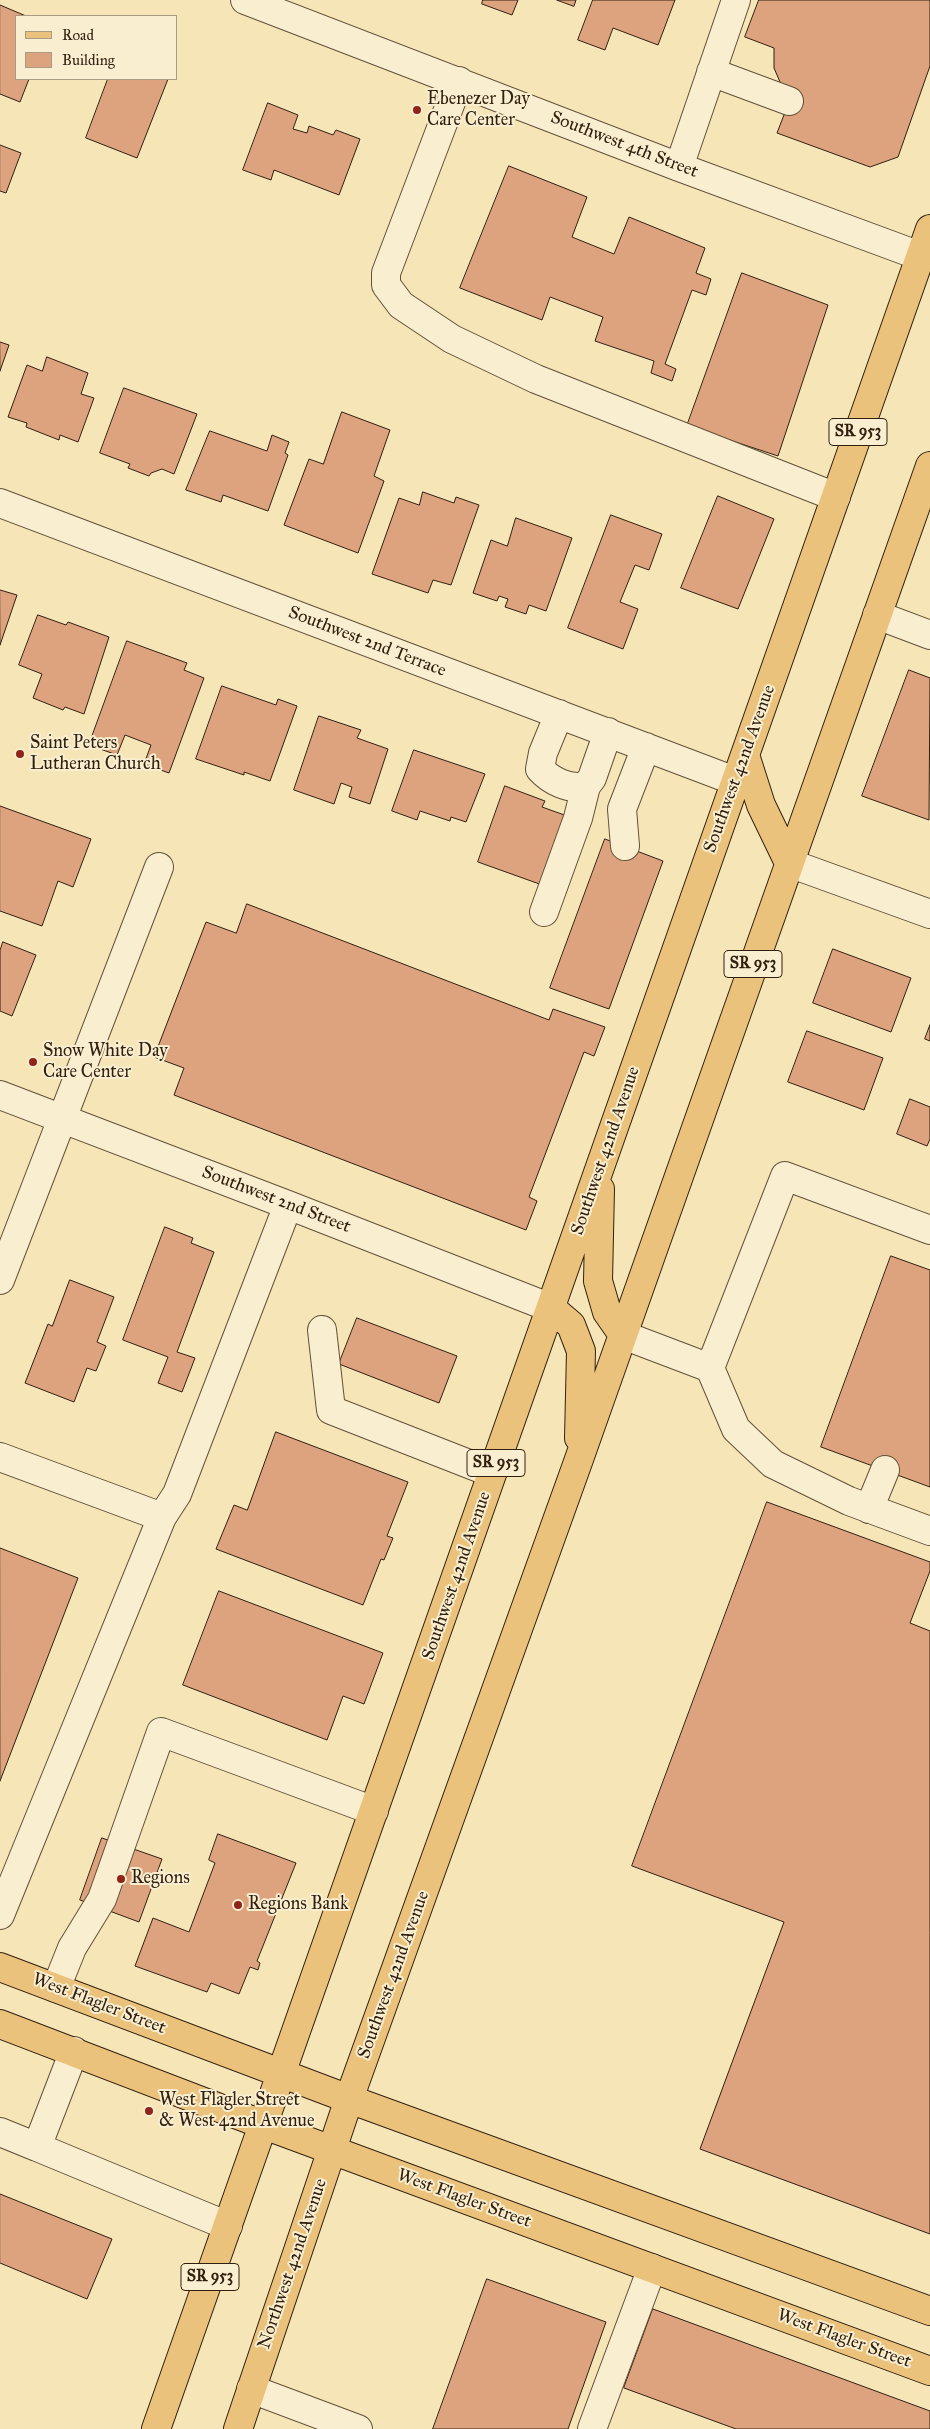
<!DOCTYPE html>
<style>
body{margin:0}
#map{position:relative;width:930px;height:2429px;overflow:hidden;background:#f6e5b7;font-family:"IM FELL Great Primer",serif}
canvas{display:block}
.legend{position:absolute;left:15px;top:15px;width:162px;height:65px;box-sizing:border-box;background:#f9eed0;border:1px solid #a99c83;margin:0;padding:6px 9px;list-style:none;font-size:15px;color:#31200f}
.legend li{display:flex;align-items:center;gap:10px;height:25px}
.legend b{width:25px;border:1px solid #a99c83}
</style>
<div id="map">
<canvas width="930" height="2429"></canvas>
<ul class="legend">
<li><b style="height:6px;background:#ebc27c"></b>Road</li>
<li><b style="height:14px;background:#dda37f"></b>Building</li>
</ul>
</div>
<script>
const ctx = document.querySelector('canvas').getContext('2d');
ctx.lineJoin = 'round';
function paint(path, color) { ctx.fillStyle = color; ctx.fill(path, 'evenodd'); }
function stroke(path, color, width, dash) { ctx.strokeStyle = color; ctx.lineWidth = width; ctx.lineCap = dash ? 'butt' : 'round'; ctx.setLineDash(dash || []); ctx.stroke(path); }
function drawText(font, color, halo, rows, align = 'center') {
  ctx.font = font + ' "IM FELL Great Primer",serif'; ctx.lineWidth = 4; ctx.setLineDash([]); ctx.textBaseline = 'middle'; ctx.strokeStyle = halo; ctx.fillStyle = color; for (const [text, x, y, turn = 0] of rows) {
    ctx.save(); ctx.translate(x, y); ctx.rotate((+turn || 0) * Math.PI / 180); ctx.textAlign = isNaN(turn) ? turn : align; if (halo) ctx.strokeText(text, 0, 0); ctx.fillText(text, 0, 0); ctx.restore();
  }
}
const building = new Path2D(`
 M483,0H518L512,15L482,4Z
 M557,0H576L574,6Z
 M593,0H675L658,45L613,28L605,50L578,40Z
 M759,0H930V66L898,157L870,167L777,133L792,94L780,82L774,68V48L745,37Z
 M0,5L26,16H16V79H29L20,102L0,94Z
 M108,79H168L137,158L86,138Z
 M268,103L298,115L293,129L307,133L309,126L333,135L336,130L360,139L339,195L274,170L271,180L243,170Z
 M0,145L21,153L6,193L0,191Z
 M509,166L587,197L572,237L614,254L629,217L705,248L696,273L711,279L706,295L692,290L665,364L676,369L672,381L651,373L654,361L595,341L603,317L550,297L542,320L460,288Z
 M742,273L828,305L778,456L687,426Z
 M0,342L9,345L0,371Z
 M47,357L88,373L81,394L94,398L78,442L60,435L59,440L26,427L27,423L8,417L27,365L42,371Z
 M124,388L197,414L174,474L162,469L151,473L149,476L128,468L130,464L100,453Z
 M342,412L390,430L374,476L384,481L358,553L284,525L309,459L323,464Z
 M210,431L267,451L272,435L289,442L285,453L288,455L268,511L223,495L221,502L186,490Z
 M423,492L454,503L456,497L479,505L451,585L433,580L428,593L372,574L399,498L419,505Z
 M718,496L774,519L738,609L681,588Z
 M611,515L662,534L649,570L635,565L620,602L638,609L623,649L568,628Z
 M516,518L572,538L546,611L529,605L526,614L505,607L508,599L499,596L497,601L473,593L491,540L507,546Z
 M0,590L17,595L0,645Z
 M38,615L66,625L68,622L109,637L84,714L65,707L63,710L33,698L42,674L19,665Z
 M127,641L187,663L184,670L204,678L169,773L144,764L151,745L125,735L117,755L89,745Z
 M909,670L930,678L929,820L862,796Z
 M222,686L276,705L278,699L297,706L270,781L244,772V775L196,759Z
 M319,716L361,730L357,738L388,749L370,804L349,797L352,787L341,783L334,804L294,790Z
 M414,750L485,774L466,822L451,817L450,821L420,811L417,820L392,811Z
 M505,786L545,801L542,807L570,817L545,886L478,862Z
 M0,806L91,839L73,887L58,881L42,926L0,911Z
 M605,839L663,861L609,1009L550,988Z
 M247,904L549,1020L553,1009L605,1027L594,1056L584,1052L529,1197L537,1201L526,1230L174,1095L184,1068L154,1057L206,922L236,933Z
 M3,942L36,955L12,1016L0,1011V951Z
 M833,949L911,978L891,1032L813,1003Z
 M930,1025V1041L925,1039Z
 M807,1031L883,1058L864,1110L788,1082Z
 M910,1099L930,1107V1139L927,1146L897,1134Z
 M165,1227L193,1238L191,1243L214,1252L177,1352L195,1358L182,1392L158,1383L168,1357L123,1340Z
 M891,1256L930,1270V1487L821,1447Z
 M70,1280L114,1297L97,1342L106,1346L96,1371L87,1368L74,1402L25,1383L48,1324L52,1326Z
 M357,1318L457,1356L439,1403L339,1364Z
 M276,1432L408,1482L387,1536L393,1538L384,1560L381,1559L363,1605L216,1549L234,1505L247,1510Z
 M767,1502L930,1562V1571L910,1623L930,1631V2234L700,2149L784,1922L632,1866Z
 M0,1548L78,1578L0,1781Z
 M219,1591L383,1653L364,1704L343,1696L327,1740L183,1685Z
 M218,1834L296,1863L257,1961L260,1963L258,1970L250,1967L239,1994L211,1983L207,1992L135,1966L153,1918L189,1932L215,1863L209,1860Z
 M102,1838L162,1859L139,1922L80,1900Z
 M0,2194L112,2239L87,2299L0,2263Z
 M487,2279L606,2322L568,2429H433Z
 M653,2309L930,2411V2429H736L624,2388Z`);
paint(building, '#dda37f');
stroke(building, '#31200f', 1);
const minor = new Path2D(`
 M245,0L679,167L920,256
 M711,72L789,101
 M459,81L386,273V285L401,305L452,339L536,379L836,497
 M679,167L736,0
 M0,503L735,781
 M877,615L930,635
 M559,714L543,753L540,769C551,781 569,790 586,786L592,778L608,732
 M625,846L622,809L646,747
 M789,863L930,914
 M544,912L578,818L586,786
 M0,1095L288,1205L551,1308
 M0,1280L159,867
 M322,1330L331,1410L492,1473
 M623,1335L710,1368L736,1429L773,1464L849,1501L930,1531
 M710,1368L785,1176L930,1230
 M0,1457L162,1517L0,1915
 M869,1509L885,1470
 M162,1517L177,1494L288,1205
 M56,1988L72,1948L102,1899L161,1732L374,1811
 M74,2051L37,2147L228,2226
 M0,2132L37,2147
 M251,2389L358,2429
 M592,2429L652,2268`);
const major = new Path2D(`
 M745,755L761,805L789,863
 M600,1189L598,1281L607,1312L623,1335
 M551,1308L571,1325L581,1351L579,1438
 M0,1967L349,2099L930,2311
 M0,2024L264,2125L930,2371
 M156,2429L930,229
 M238,2429L349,2099L578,1462L930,466`);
stroke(minor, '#625139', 30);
stroke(major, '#31200f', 30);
stroke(minor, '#f9eed0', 28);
stroke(major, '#ebc27c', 28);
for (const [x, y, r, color] of [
 [417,110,5,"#8f2418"],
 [20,754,5,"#8f2418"],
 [33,1062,5,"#8f2418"],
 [121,1879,5,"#8f2418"],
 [238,1905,5,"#8f2418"],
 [149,2111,5,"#8f2418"]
]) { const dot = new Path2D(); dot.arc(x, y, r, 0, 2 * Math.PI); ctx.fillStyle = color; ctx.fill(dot); stroke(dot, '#f9eed0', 2); }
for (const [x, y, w] of [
 [858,432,58],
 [753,964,58],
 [496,1463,58],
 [210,2277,58]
]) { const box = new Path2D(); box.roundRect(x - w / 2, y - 13.5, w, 27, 4); ctx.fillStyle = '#f9eed0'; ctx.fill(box); stroke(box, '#31200f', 1); }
drawText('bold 16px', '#31200f', null, [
 ["SR 953",858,432],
 ["SR 953",753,964],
 ["SR 953",496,1463],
 ["SR 953",210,2277]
]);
drawText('18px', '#31200f', '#f9eed0', [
 ["Ebenezer Day",427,100],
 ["Care Center",427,121],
 ["Saint Peters",30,744],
 ["Lutheran Church",30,765],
 ["Snow White Day",43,1052],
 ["Care Center",43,1073],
 ["Regions",131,1879],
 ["Regions Bank",248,1905],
 ["West Flagler Street",159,2101],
 ["& West 42nd Avenue",159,2122]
], 'left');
drawText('18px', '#31200f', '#f9eed0', [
 ["Southwest 4th Street",624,145,21],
 ["Southwest 2nd Terrace",367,642,21],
 ["Southwest 42nd Avenue",740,769,-70],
 ["Southwest 42nd Avenue",606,1151,-71],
 ["Southwest 2nd Street",276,1200,21],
 ["Southwest 42nd Avenue",457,1576,-71],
 ["Southwest 42nd Avenue",394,1975,-70],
 ["West Flagler Street",99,2004,21],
 ["West Flagler Street",464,2199,20],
 ["Northwest 42nd Avenue",293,2264,-71],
 ["West Flagler Street",844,2339,20]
]);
</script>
